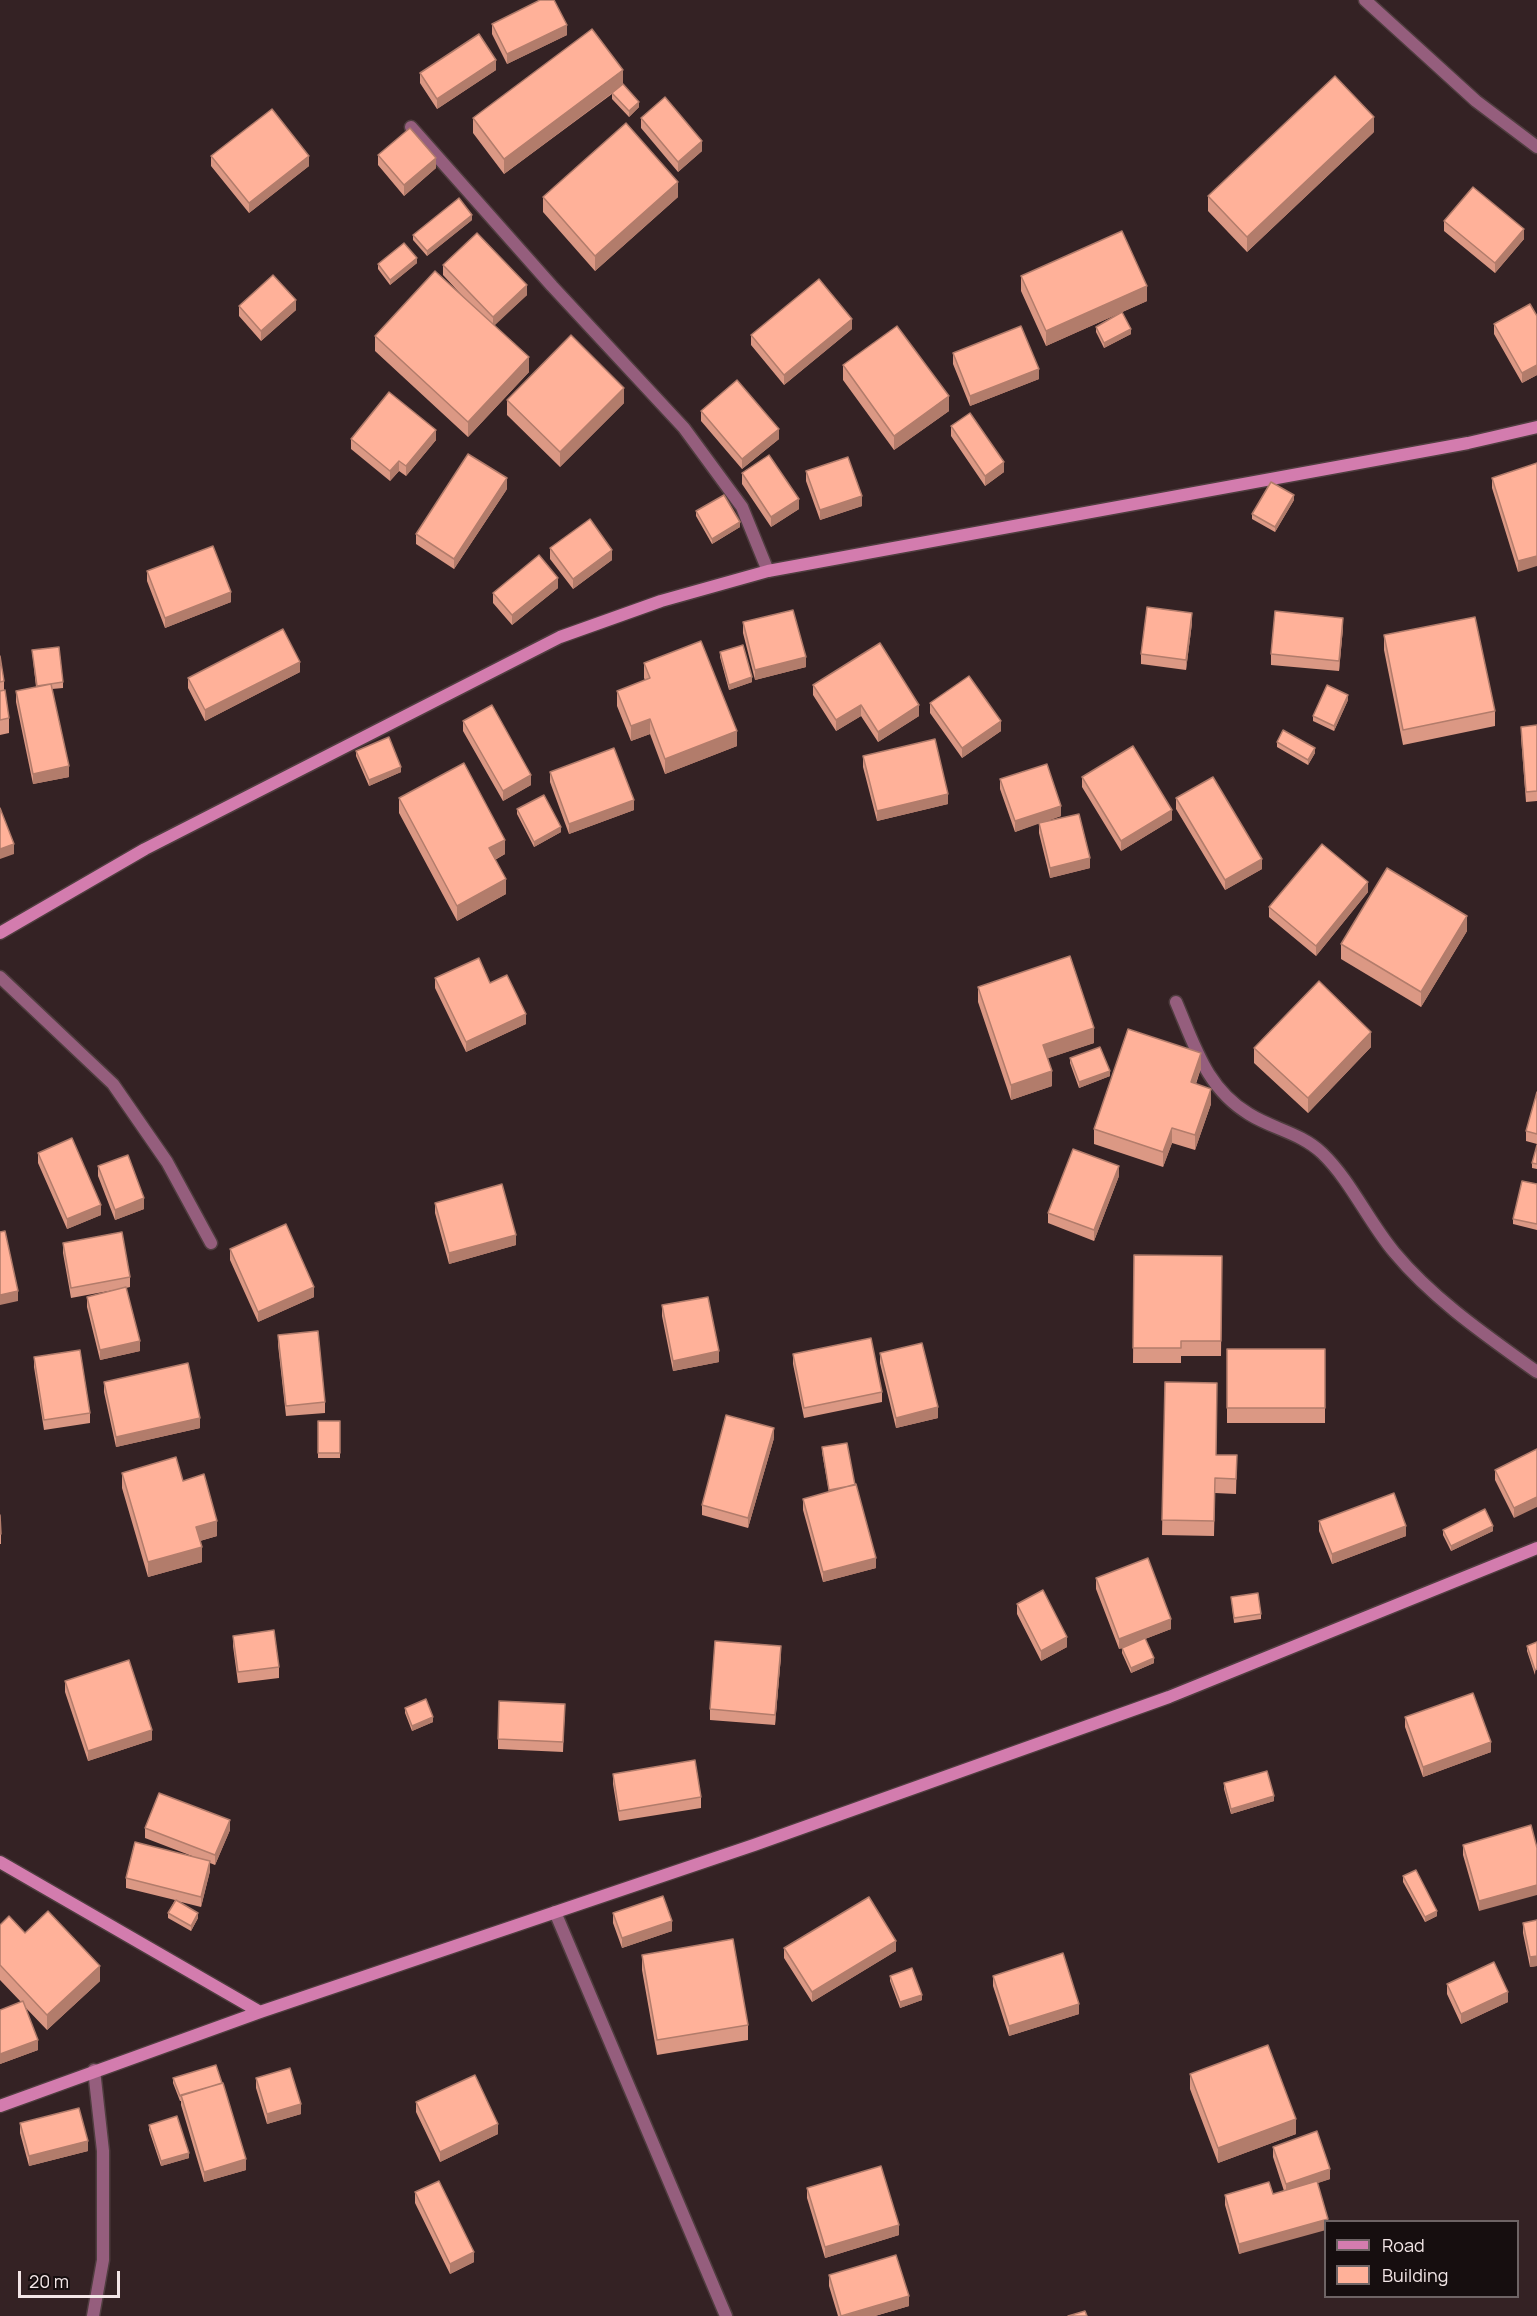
<!DOCTYPE html>
<style>
body{margin:0}
#map{position:relative;width:1537px;height:2316px;overflow:hidden;background:#342224;font-family:Manrope,sans-serif}
canvas{display:block}
.legend{position:absolute;left:1324px;top:2220px;width:195px;height:78px;box-sizing:border-box;background:#160e0f;border:2px solid #6e6465;margin:0;padding:8px 10px;list-style:none;font-size:18px;color:#f3e6e7}
.legend li{display:flex;align-items:center;gap:12px;height:30px}
.legend b{width:30px;border:2px solid #6e6465}
.scale{position:absolute;left:18px;top:2271px;width:102px;height:27px;box-sizing:border-box;border:3px solid #f3e6e7;border-top:0;padding-left:8px;font-size:18px;line-height:21px;white-space:nowrap;color:#f3e6e7;-webkit-text-stroke:4px #160e0f;paint-order:stroke}
</style>
<div id="map">
<canvas width="1537" height="2316"></canvas>
<ul class="legend">
<li><b style="height:8px;background:#d37cae"></b>Road</li>
<li><b style="height:16px;background:#ffb199"></b>Building</li>
</ul>
<div class="scale">20 m</div>
</div>
<script>
const ctx = document.querySelector('canvas').getContext('2d');
ctx.lineJoin = 'round';
function stroke(path, color, width, dash) { ctx.strokeStyle = color; ctx.lineWidth = width; ctx.lineCap = dash ? 'butt' : 'round'; ctx.setLineDash(dash || []); ctx.stroke(path); }
function paint(path, color) { ctx.fillStyle = color; ctx.fill(path, 'evenodd'); }
const street = new Path2D(`
 M1365,0L1476,101L1537,147
 M411,127L552,286L684,428L742,507L768,571
 M0,977L113,1084L167,1162L211,1243
 M1176,1002C1195,1046 1206,1088 1249,1114C1273,1129 1301,1133 1322,1153C1351,1181 1368,1221 1394,1252C1434,1300 1487,1336 1537,1372
 M555,1912L726,2316
 M93,2316L103,2260V2151L94,2070`);
const secondary = new Path2D(`
 M0,933L145,849L560,637L661,601L768,571L1468,443L1537,427
 M0,1862L260,2012
 M0,2106L260,2012L754,1845L1169,1697L1537,1548`);
stroke(street, '#4f3d3f', 15);
stroke(secondary, '#4f3d3f', 15);
stroke(street, '#955e7d', 12);
stroke(secondary, '#d37cae', 12);
paint(new Path2D(`
 M492,24L567,35L507,64L492,34Z
 M496,70L437,109L420,83V73Z
 M623,85L639,107L629,117L612,99V94L504,174L473,133V118Z
 M641,118L702,151L678,172L641,128Z
 M1374,132L1247,252L1208,211V196Z
 M378,155L436,168L404,196L378,165Z
 M211,156L309,166L249,213L211,166Z
 M543,197H678L595,271L543,212Z
 M472,220L427,256L413,240V235Z
 M1444,221L1524,239L1495,273L1444,231Z
 M417,263L390,285L378,269V264Z
 M443,265L527,295L494,325L529,372L468,437L375,351V336L467,301L443,275Z
 M1021,276L1147,301L1046,346L1021,291Z
 M239,306L296,310L261,341L239,316Z
 M1537,316V375L1522,383L1494,334V324Z
 M1096,327L1131,334L1104,348L1096,332Z
 M852,329L784,385L751,345V335Z
 M953,353L1039,379L970,406L953,364Z
 M843,365L949,411L894,450L843,380Z
 M507,400L624,403L560,467L507,415Z
 M701,411L779,439L742,469L701,421Z
 M951,426L1004,472L985,486L951,436Z
 M351,439L436,440L406,476L399,471L390,481L351,449Z
 M1537,463L1518,572L1492,488V478Z
 M806,471L862,506L820,520L806,481Z
 M742,473L799,509L771,527L742,484Z
 M507,489L454,569L416,544V534Z
 M1294,500L1275,532L1252,519V514Z
 M696,511L740,527L712,544L696,516Z
 M550,548L612,560L573,589L550,559Z
 M147,571L231,602L165,628L147,581Z
 M558,588L512,625L493,603V593Z
 M743,622L806,667L755,680L743,633Z
 M1192,623L1186,670L1141,664V654Z
 M1343,628L1339,671L1271,665V654Z
 M1384,635L1495,711V726L1403,745L1384,650Z
 M32,650L63,682V688L52,689L69,777L33,784L16,702V691L36,687Z
 M720,652L752,682L729,690L720,657Z
 M0,656L4,681V691L9,718V733L0,735Z
 M644,663L737,746L665,774L650,734L631,741L617,706V691L645,680L644,678Z
 M300,672L205,721L188,688V678Z
 M813,685L919,716L878,742L861,716L836,731L813,695Z
 M1348,700L1334,731L1313,721V716Z
 M930,703L1001,731L962,758L930,713Z
 M463,721L531,785L503,801L463,731Z
 M1537,725V801L1526,802L1521,737V727Z
 M1277,742L1315,753L1308,765L1277,747Z
 M356,751L401,772L369,786L356,756Z
 M863,756L948,804L877,821L863,767Z
 M550,772L634,810L569,834L550,782Z
 M1082,777L1172,820L1121,851L1082,787Z
 M1000,779L1061,816L1041,823L1090,868L1050,878L1039,833V823L1015,832L1000,789Z
 M399,798L505,854L495,860L506,894L457,921L399,813Z
 M1176,798L1262,869L1225,890L1176,809Z
 M517,809L561,832L534,847L517,814Z
 M1368,892L1316,956L1269,917V907Z
 M1467,931L1421,1007L1341,959V944Z
 M435,978L490,983L526,1024L466,1052L435,988Z
 M978,987L1094,1043L1048,1058L1052,1086L1011,1100L978,1002Z
 M1371,1047L1308,1113L1254,1063V1048Z
 M1070,1058L1110,1076L1079,1088L1070,1063Z
 M1201,1068L1196,1084L1211,1104L1195,1150L1172,1143L1163,1167L1094,1144V1129Z
 M1537,1092V1144L1526,1141V1131Z
 M1537,1145V1169L1532,1168V1163Z
 M38,1153L101,1215L67,1229L38,1163Z
 M98,1166L144,1209L115,1220L98,1176Z
 M1119,1176L1094,1241L1048,1223V1213Z
 M1537,1184V1230L1513,1224V1219Z
 M435,1203L516,1245L449,1264L435,1213Z
 M63,1243L130,1277V1287L126,1288L140,1351L100,1360L87,1307V1297L114,1290L71,1298L63,1253Z
 M230,1249L314,1297L258,1322L230,1260Z
 M1134,1255L1222,1256L1221,1356H1181V1363H1133Z
 M662,1305L719,1362L673,1371L662,1316Z
 M278,1335L325,1402V1413L286,1416L278,1345Z
 M1227,1349H1325V1423H1227Z
 M880,1353L938,1418L896,1428L880,1363Z
 M793,1354L882,1392V1402L804,1418L793,1364Z
 M34,1357L90,1413V1423L44,1430L34,1367Z
 M104,1382L200,1428L116,1447L104,1392Z
 M1165,1382L1216,1455H1237L1236,1494L1215,1493L1214,1536L1162,1535Z
 M318,1421H340V1458H318Z
 M774,1438L748,1528L702,1515V1505Z
 M822,1447L855,1485L876,1568L823,1582L803,1510V1499L829,1492L822,1452Z
 M1537,1449L1514,1518L1495,1480V1470Z
 M122,1473L183,1481L217,1536L200,1541L202,1562L148,1577L122,1488Z
 M0,1515L1,1534V1544H0Z
 M1319,1521L1406,1536L1332,1564L1319,1531Z
 M1443,1530L1493,1531L1451,1551L1443,1535Z
 M1096,1578L1171,1629L1145,1639L1154,1663L1131,1673L1122,1653V1648L1125,1647L1119,1649L1096,1589Z
 M1231,1597L1261,1614V1619L1234,1623Z
 M1017,1604L1067,1647L1041,1661L1017,1614Z
 M233,1636L279,1667V1678L238,1683L233,1646Z
 M1537,1642L1535,1675L1527,1651V1646Z
 M781,1656L775,1725L710,1720V1709Z
 M65,1681L152,1740L88,1761L65,1692Z
 M565,1704L563,1752L498,1749V1739Z
 M405,1708L433,1722L412,1731L405,1713Z
 M1405,1717L1491,1752L1423,1777L1405,1727Z
 M613,1774L701,1797V1808L619,1821L613,1784Z
 M1224,1783L1274,1801L1231,1814L1224,1789Z
 M145,1828L230,1830L215,1865L210,1863V1871L201,1907L177,1901L198,1918L191,1931L168,1918V1913L175,1900L126,1888V1878L192,1856L145,1838Z
 M1463,1845L1537,1848L1479,1911L1463,1855Z
 M1403,1876L1437,1916L1425,1922L1403,1882Z
 M613,1913L672,1931L622,1948L613,1923Z
 M1537,1920V1966L1530,1967L1523,1933V1923Z
 M0,1925L25,1933L100,1981L47,2030L25,2007L38,2050L0,2064V2010L21,2002L0,1980Z
 M784,1948L896,1951L812,2002L784,1958Z
 M642,1955L748,2025V2040L657,2055L642,1970Z
 M890,1976L922,2000L900,2008L890,1981Z
 M993,1976L1079,2014L1009,2036L993,1986Z
 M1447,1984L1508,2002L1461,2024L1447,1994Z
 M1190,2074L1296,2134L1218,2163L1190,2089Z
 M173,2078L246,2170L204,2182L181,2105V2101H180L173,2083Z
 M256,2078L301,2114L267,2124L256,2088Z
 M416,2102L498,2134L440,2162L416,2112Z
 M20,2123L88,2151L29,2166L20,2133Z
 M149,2125L189,2158L161,2166L149,2130Z
 M1273,2147L1330,2179L1317,2183L1328,2222L1239,2254L1225,2205V2195L1273,2194L1284,2191L1273,2157Z
 M807,2188L899,2235L825,2258L807,2198Z
 M415,2192L474,2262L450,2274L415,2203Z
 M829,2275L909,2306L875,2316H838L829,2286Z`), '#db9884');
paint(new Path2D(`
 M567,25V35L507,64V54Z
 M496,60V70L437,109V99Z
 M623,70V85L504,174V159Z
 M639,102V107L629,117V111Z
 M1374,117V132L1247,252V237Z
 M702,141V151L678,172V162Z
 M309,156V166L249,213V203Z
 M436,158V168L404,196V185Z
 M678,182V197L595,271V256Z
 M472,215V220L427,256V251Z
 M1524,229V239L1495,273V263Z
 M417,258V263L390,285V280Z
 M527,285V295L493,327V317Z
 M1147,286V301L1046,346V331Z
 M296,300V310L261,341V331Z
 M852,319V329L784,385V375Z
 M1131,329V334L1104,348V343Z
 M529,357V372L468,437V422Z
 M1537,365V375L1522,383V373Z
 M1039,369V379L970,406V396Z
 M624,388V403L560,467V452Z
 M949,396V411L894,450V436Z
 M779,429V439L742,469V459Z
 M436,430V440L406,476V466Z
 M399,461V471L390,481V471Z
 M1004,462V472L985,486V476Z
 M507,478V489L454,569V559Z
 M1294,495V500L1275,532V527Z
 M862,496V506L820,520V510Z
 M799,499V509L771,527V517Z
 M740,522V527L712,544V539Z
 M612,550V560L573,589V579Z
 M1537,556V566L1518,572V561Z
 M558,578V588L512,625V615Z
 M231,592V602L165,628V618Z
 M1192,613V623L1186,670V660Z
 M1343,618V628L1339,671V661Z
 M806,657V667L755,680V670Z
 M300,662V672L205,721V710Z
 M752,677V682L729,690V685Z
 M1348,695V700L1334,731V726Z
 M861,705V716L836,731V720Z
 M919,705V716L878,742V732Z
 M650,719V734L631,741V726Z
 M1001,721V731L962,758V748Z
 M737,731V746L665,774V759Z
 M1315,748V753L1308,765V760Z
 M69,766V777L33,784V774Z
 M401,767V772L369,786V780Z
 M531,775V785L503,801V791Z
 M948,794V804L877,821V811Z
 M634,800V810L569,834V824Z
 M1061,806V816L1015,832V821Z
 M1172,810V820L1121,851V841Z
 M561,827V832L534,847V842Z
 M505,840V854L489,863V848Z
 M14,844V854L0,859V849Z
 M1090,858V868L1050,878V868Z
 M1262,859V869L1225,890V880Z
 M506,879V894L457,921V906Z
 M1368,882V892L1316,956V946Z
 M1467,916V931L1421,1007V992Z
 M526,1014V1024L466,1052V1042Z
 M1094,1028V1043L1043,1060V1045Z
 M1371,1032V1047L1308,1113V1098Z
 M1201,1053V1068L1191,1097V1082Z
 M1052,1071V1086L1011,1100V1085Z
 M1110,1071V1076L1079,1088V1082Z
 M1211,1089V1104L1195,1150V1135Z
 M1172,1128V1143L1163,1167V1152Z
 M1119,1166V1176L1094,1241V1230Z
 M144,1198V1209L115,1220V1210Z
 M101,1205V1215L67,1229V1219Z
 M516,1235V1245L449,1264V1253Z
 M314,1287V1297L258,1322V1312Z
 M18,1291V1301L0,1305V1295Z
 M140,1341V1351L100,1360V1350Z
 M719,1351V1362L673,1371V1361Z
 M938,1407V1418L896,1428V1418Z
 M200,1418V1428L116,1447V1437Z
 M774,1428V1438L748,1528V1518Z
 M1537,1497V1507L1514,1518V1508Z
 M217,1521V1536L196,1542V1527Z
 M1406,1526V1536L1332,1564V1554Z
 M1493,1526V1531L1451,1551V1546Z
 M202,1547V1562L148,1577V1562Z
 M876,1558V1568L823,1582V1572Z
 M1171,1619V1629L1119,1649V1639Z
 M1067,1637V1647L1041,1661V1651Z
 M781,1646V1656L775,1725V1715Z
 M1154,1658V1663L1131,1673V1668Z
 M433,1717V1722L412,1731V1726Z
 M152,1730V1740L88,1761V1751Z
 M1491,1742V1752L1423,1777V1767Z
 M1274,1796V1801L1231,1814V1809Z
 M230,1820V1830L215,1865V1855Z
 M210,1861V1871L201,1907V1897Z
 M1537,1885V1895L1479,1911V1901Z
 M1437,1911V1916L1425,1922V1917Z
 M198,1913V1918L191,1931V1926Z
 M672,1921V1931L622,1948V1938Z
 M896,1941V1951L812,2002V1992Z
 M1537,1956V1966L1530,1967V1957Z
 M100,1966V1981L47,2030V2015Z
 M1508,1992V2002L1461,2024V2014Z
 M922,1995V2000L900,2008V2002Z
 M1079,2004V2014L1009,2036V2026Z
 M38,2040V2050L0,2064V2054Z
 M301,2104V2114L267,2124V2114Z
 M1296,2119V2134L1218,2163V2148Z
 M498,2124V2134L440,2162V2152Z
 M88,2141V2151L29,2166V2156Z
 M189,2153V2158L161,2166V2161Z
 M246,2159V2170L204,2182V2172Z
 M1330,2169V2179L1286,2194V2184Z
 M1328,2219V2222H1326V2230L1239,2254V2244Z
 M899,2225V2235L825,2258V2247Z
 M474,2252V2262L450,2274V2264Z
 M909,2296V2306L875,2316H842Z`), '#b27c6b');
const building = new Path2D(`
 M540,0H554L567,25L507,54L492,24Z
 M592,29L623,70L504,159L473,118Z
 M479,34L496,60L437,99L420,73Z
 M1335,76L1374,117L1247,237L1208,196Z
 M623,84L639,102L629,111L612,93Z
 M665,97L702,141L678,162L641,118Z
 M272,109L309,156L249,203L211,156Z
 M626,123L678,182L595,256L543,197Z
 M410,128L436,158L404,185L378,155Z
 M1473,187L1524,229L1495,263L1444,221Z
 M459,198L472,215L427,251L413,235Z
 M1122,231L1147,286L1046,331L1021,276Z
 M477,233L527,285L493,317L443,265Z
 M404,243L417,258L390,280L378,264Z
 M435,271L529,357L468,422L375,336Z
 M273,275L296,300L261,331L239,306Z
 M819,279L852,319L784,375L751,335Z
 M1530,304L1537,316V365L1522,373L1494,324Z
 M1122,312L1131,329L1104,343L1096,327Z
 M897,326L949,396L894,436L843,365Z
 M1021,326L1039,369L970,396L953,353Z
 M571,335L624,388L560,452L507,400Z
 M737,380L779,429L742,459L701,411Z
 M389,392L436,430L406,466L399,461L390,471L351,439Z
 M970,413L1004,462L985,476L951,426Z
 M468,454L507,478L454,559L416,534Z
 M769,455L799,499L771,517L742,473Z
 M848,457L862,496L820,510L806,471Z
 M1537,463V556L1518,561L1492,478Z
 M1271,482L1294,495L1275,527L1252,514Z
 M724,495L740,522L712,539L696,511Z
 M590,519L612,550L573,579L550,548Z
 M213,546L231,592L165,618L147,571Z
 M539,555L558,578L512,615L493,593Z
 M1147,607L1192,613L1186,660L1141,654Z
 M793,610L806,657L755,670L743,622Z
 M1275,611L1343,618L1339,661L1271,654Z
 M1475,617L1495,711L1403,730L1384,635Z
 M283,629L300,662L205,710L188,678Z
 M701,641L737,731L665,759L650,719L631,726L617,691L650,678L644,663Z
 M880,643L919,705L878,732L861,705L836,720L813,685Z
 M743,645L752,677L729,685L720,652Z
 M59,647L63,682L37,686L32,650Z
 M0,656L4,681L0,682Z
 M969,676L1001,721L962,748L930,703Z
 M51,684L69,766L33,774L16,691Z
 M1327,685L1348,695L1334,726L1313,716Z
 M5,690L9,718L0,720V691Z
 M492,705L531,775L503,791L463,721Z
 M1537,725V791L1526,792L1521,727Z
 M1283,730L1315,748L1308,760L1277,742Z
 M389,737L401,767L369,780L356,751Z
 M935,739L948,794L877,811L863,756Z
 M1133,746L1172,810L1121,841L1082,777Z
 M614,748L634,800L569,824L550,772Z
 M464,763L505,840L489,848L506,879L457,906L399,798Z
 M1047,764L1061,806L1015,821L1000,779Z
 M1213,777L1262,859L1225,880L1176,798Z
 M544,795L561,827L534,842L517,809Z
 M0,808L14,844L0,849Z
 M1079,814L1090,858L1050,868L1039,823Z
 M1322,844L1368,882L1316,946L1269,907Z
 M1387,868L1467,916L1421,992L1341,944Z
 M1070,956L1094,1028L1043,1045L1052,1071L1011,1085L978,987Z
 M479,958L490,983L507,975L526,1014L466,1042L435,978Z
 M1319,981L1371,1032L1308,1098L1254,1048Z
 M1128,1029L1201,1053L1191,1082L1211,1089L1195,1135L1172,1128L1163,1152L1094,1129Z
 M1100,1047L1110,1071L1079,1082L1070,1058Z
 M1537,1092V1134L1526,1131Z
 M72,1138L101,1205L67,1219L38,1153Z
 M1537,1145V1164L1532,1163Z
 M1073,1149L1119,1166L1094,1230L1048,1213Z
 M128,1155L144,1198L115,1210L98,1166Z
 M1522,1181L1537,1184V1224L1513,1219Z
 M502,1184L516,1235L449,1253L435,1203Z
 M286,1224L314,1287L258,1312L230,1249Z
 M5,1231L18,1291L0,1295V1232Z
 M122,1232L130,1277L71,1288L63,1243Z
 M1134,1255L1222,1256L1221,1341H1181V1348H1133Z
 M126,1287L140,1341L100,1350L87,1297Z
 M708,1297L719,1351L673,1361L662,1305Z
 M318,1331L325,1402L286,1406L278,1335Z
 M871,1338L882,1392L804,1408L793,1354Z
 M922,1343L938,1407L896,1418L880,1353Z
 M1227,1349H1325V1408H1227Z
 M80,1350L90,1413L44,1420L34,1357Z
 M188,1363L200,1418L116,1437L104,1382Z
 M1165,1382L1217,1383L1216,1455H1237L1236,1479L1215,1478L1214,1521L1162,1520Z
 M726,1415L774,1428L748,1518L702,1505Z
 M318,1421H340V1453H318Z
 M847,1443L855,1485L829,1490L822,1447Z
 M1537,1449V1497L1514,1508L1495,1470Z
 M176,1457L183,1481L204,1474L217,1521L196,1527L202,1547L148,1562L122,1473Z
 M856,1484L876,1558L823,1572L803,1499Z
 M1394,1493L1406,1526L1332,1554L1319,1521Z
 M1485,1509L1493,1526L1451,1546L1443,1530Z
 M0,1515L1,1534H0Z
 M1148,1558L1171,1619L1119,1639L1096,1578Z
 M1043,1590L1067,1637L1041,1651L1017,1604Z
 M1258,1593L1261,1614L1234,1618L1231,1597Z
 M274,1630L279,1667L238,1672L233,1636Z
 M1145,1638L1154,1658L1131,1668L1122,1648Z
 M715,1641L781,1646L775,1715L710,1709Z
 M1537,1642V1669L1535,1670L1527,1646Z
 M129,1660L152,1730L88,1751L65,1681Z
 M1473,1693L1491,1742L1423,1767L1405,1717Z
 M426,1699L433,1717L412,1726L405,1708Z
 M499,1701L565,1704L563,1742L498,1739Z
 M695,1760L701,1797L619,1811L613,1774Z
 M1267,1771L1274,1796L1231,1809L1224,1783Z
 M159,1793L230,1820L215,1855L145,1828Z
 M1531,1825L1537,1848V1885L1479,1901L1463,1845Z
 M135,1842L210,1861L201,1897L126,1878Z
 M1416,1870L1437,1911L1425,1917L1403,1876Z
 M663,1896L672,1921L622,1938L613,1913Z
 M869,1897L896,1941L812,1992L784,1948Z
 M176,1900L198,1913L191,1926L168,1913Z
 M48,1911L100,1966L47,2015L0,1965V1925L9,1916L25,1933Z
 M1537,1920V1956L1530,1957L1523,1923Z
 M733,1939L748,2025L657,2040L642,1955Z
 M1063,1953L1079,2004L1009,2026L993,1976Z
 M1494,1962L1508,1992L1461,2014L1447,1984Z
 M912,1968L922,1995L900,2002L890,1976Z
 M23,2001L38,2040L0,2054V2010Z
 M1268,2045L1296,2119L1218,2148L1190,2074Z
 M216,2065L222,2083L180,2096L173,2078Z
 M290,2068L301,2104L267,2114L256,2078Z
 M475,2075L498,2124L440,2152L416,2102Z
 M223,2083L246,2159L204,2172L181,2095Z
 M79,2108L88,2141L29,2156L20,2123Z
 M177,2116L189,2153L161,2161L149,2125Z
 M1317,2131L1330,2169L1286,2184L1273,2147Z
 M881,2166L899,2225L825,2247L807,2188Z
 M439,2181L474,2252L450,2264L415,2192Z
 M1317,2181L1328,2219L1239,2244L1225,2195L1269,2182L1273,2194Z
 M896,2255L909,2296L841,2316L829,2275Z
 M1085,2311L1087,2316H1068Z`);
paint(building, '#ffb199');
stroke(building, '#b27c6b', 1.5);
</script>
